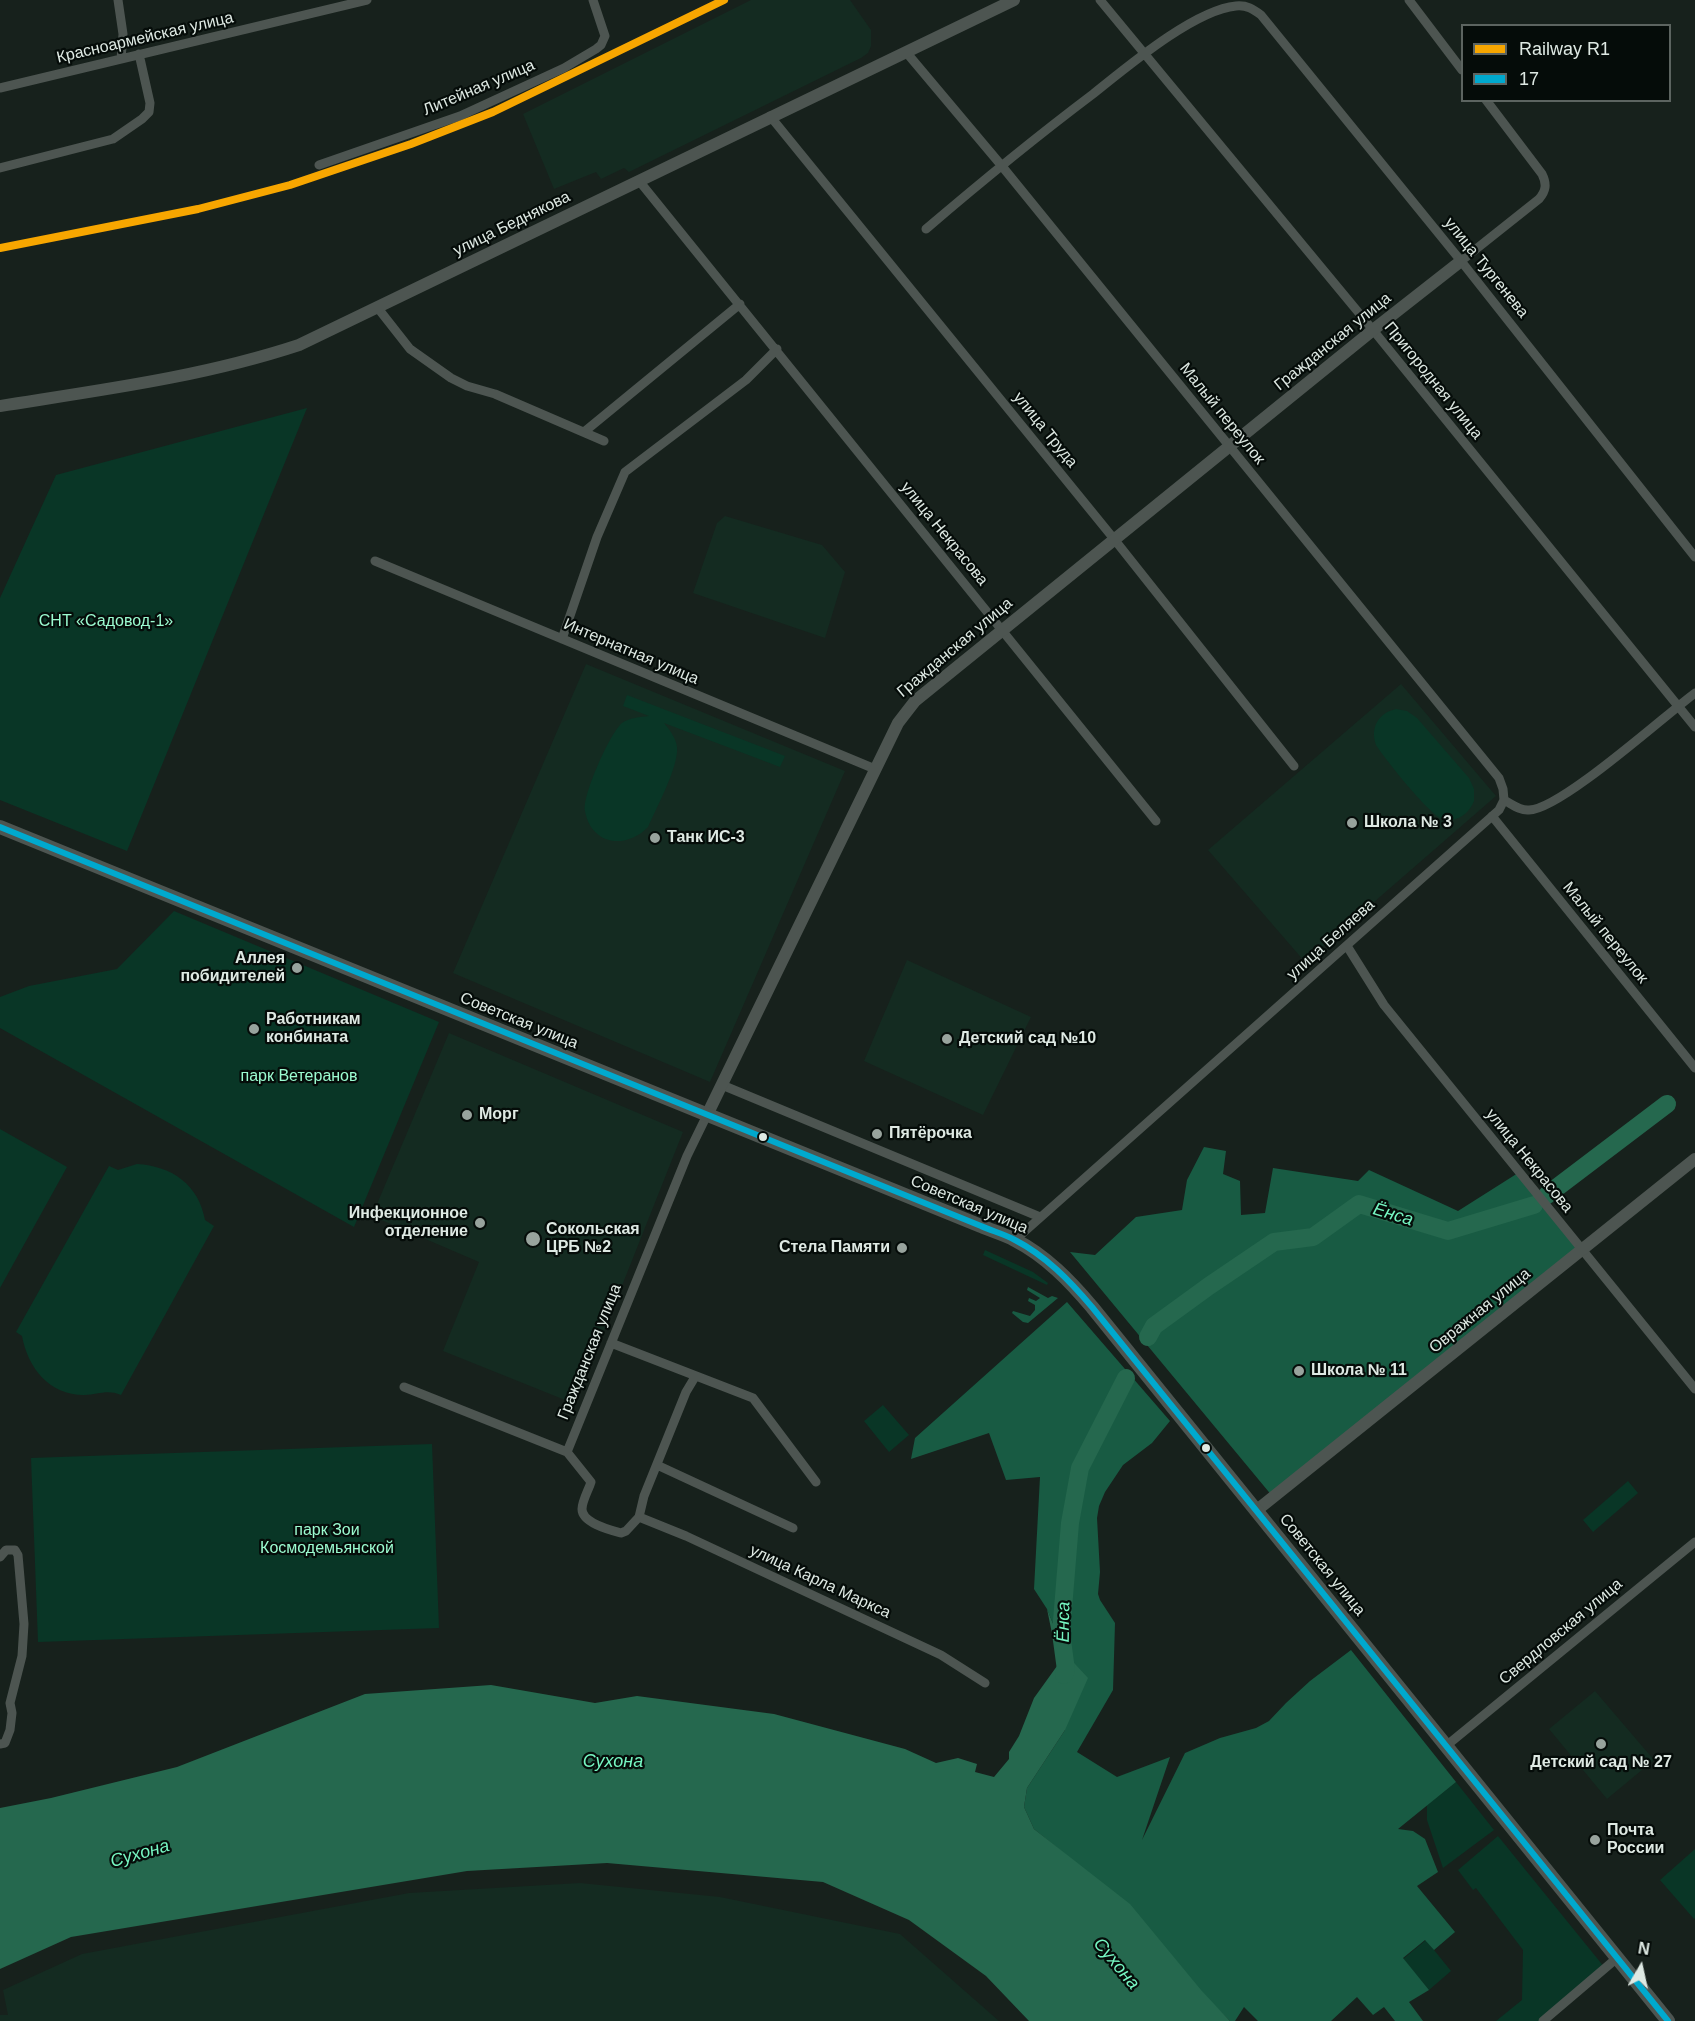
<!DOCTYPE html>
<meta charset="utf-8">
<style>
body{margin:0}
#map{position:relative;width:1695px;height:2021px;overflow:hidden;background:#17211c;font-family:Helvetica,sans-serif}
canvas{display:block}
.legend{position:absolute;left:1461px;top:24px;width:210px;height:78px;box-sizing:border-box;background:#050c09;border:2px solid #5c6460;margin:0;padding:8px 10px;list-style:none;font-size:18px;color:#dee9e3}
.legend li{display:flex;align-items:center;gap:12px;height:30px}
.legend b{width:30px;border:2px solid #5c6460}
.north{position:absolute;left:1611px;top:1937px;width:60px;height:60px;-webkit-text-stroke:4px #050c09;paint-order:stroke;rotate:9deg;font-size:16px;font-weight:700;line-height:24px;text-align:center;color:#dee9e3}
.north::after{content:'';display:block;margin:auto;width:21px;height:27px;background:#dee9e3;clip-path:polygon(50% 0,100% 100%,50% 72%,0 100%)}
</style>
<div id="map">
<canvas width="1695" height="2021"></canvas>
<ul class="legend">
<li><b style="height:8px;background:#f7a600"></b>Railway R1</li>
<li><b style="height:8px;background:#00a9ce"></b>17</li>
</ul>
<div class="north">N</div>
</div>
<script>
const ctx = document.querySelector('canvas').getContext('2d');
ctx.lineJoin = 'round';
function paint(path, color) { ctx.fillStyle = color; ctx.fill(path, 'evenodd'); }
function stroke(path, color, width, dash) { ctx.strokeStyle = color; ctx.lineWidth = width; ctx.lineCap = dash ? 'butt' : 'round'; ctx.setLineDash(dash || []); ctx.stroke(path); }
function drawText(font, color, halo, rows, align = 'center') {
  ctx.font = font + ' Helvetica,sans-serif'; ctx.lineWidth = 4.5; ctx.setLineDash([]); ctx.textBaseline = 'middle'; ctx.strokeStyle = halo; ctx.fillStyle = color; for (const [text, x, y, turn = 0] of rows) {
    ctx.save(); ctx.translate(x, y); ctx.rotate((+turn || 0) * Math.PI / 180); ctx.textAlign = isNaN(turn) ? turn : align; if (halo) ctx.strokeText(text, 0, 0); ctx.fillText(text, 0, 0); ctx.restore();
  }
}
paint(new Path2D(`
 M751,0H850L871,30V46L868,53L861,58L629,172L624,168L601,179L596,172L554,189L523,114Z
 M725,516L822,545L845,572L825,638L693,593L717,523Z
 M586,664L845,771L710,1082L453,973Z
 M1401,684L1496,796L1305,962L1208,850Z
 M907,960L1031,1017L983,1115L864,1061Z
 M449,1033L683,1132L575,1404L443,1351L479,1262L372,1216Z
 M1595,1691L1654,1760L1607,1799L1549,1729Z
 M580,1883L720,1897L900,1934L999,2021H0V2015H8L3,1990L82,1954L409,1893Z`), '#142b21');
paint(new Path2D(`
 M307,408L127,851L0,800V598L56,475Z
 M627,695L785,756L780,767L664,723C669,729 676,738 677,747C679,766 656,809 648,827C626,850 591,845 585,811C582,796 610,733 622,723C629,718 640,717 649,716L623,706Z
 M1396,709L1407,711L1417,718L1469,778L1474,789V801C1469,814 1456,824 1441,818C1428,813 1385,759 1376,745C1370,728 1378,713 1396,709Z
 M174,911L439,1022L354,1227L0,1028V997L29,986L117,969Z
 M0,1129L67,1167L0,1288Z
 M137,1164C172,1166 199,1185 205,1220L214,1226L121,1395C107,1389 98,1395 84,1395C49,1395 28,1368 22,1336L16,1332L109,1166L118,1170Z
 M985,1250L1033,1272L1048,1283L1047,1285L983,1255Z
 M883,1405L909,1435L889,1452L864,1421Z
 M432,1444L439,1628L38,1642L31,1458Z
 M1628,1481L1638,1493L1593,1532L1583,1520Z
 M1456,1782L1494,1830L1443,1868L1427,1820V1805Z
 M1498,1836L1605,1968L1543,2021H1496L1522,2000L1523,1950L1476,1888L1473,1890L1458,1870Z
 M1695,1849V1918L1694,1919L1660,1880Z
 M1426,1940L1451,1971L1429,1990L1403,1959Z`), '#093626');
paint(new Path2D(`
 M1204,1147L1226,1151L1223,1174L1240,1181L1241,1215L1265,1213L1273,1168L1358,1181L1369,1170L1458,1211L1518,1173L1582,1249L1273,1497L1070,1252L1095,1255L1136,1217L1182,1210L1187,1180Z
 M1028,1287L1048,1298L1052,1296L1058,1298L1028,1323L1023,1322L1012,1313L1013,1311L1030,1316L1035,1310V1305L1028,1301L1029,1298L1036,1301L1040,1298L1027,1290Z
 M1067,1302L1170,1421L1152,1443L1123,1465L1105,1492L1099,1506L1097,1518L1100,1572L1098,1594L1100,1600L1115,1623L1113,1690L1077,1752L1117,1777L1170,1757L1142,1840L1185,1753L1220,1738L1256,1728L1269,1721L1286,1703L1310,1681L1351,1650L1456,1782L1398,1829L1413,1831L1425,1839L1438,1872L1417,1886L1455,1932L1434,1950L1425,1940L1403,1958L1429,1990L1409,2002L1423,2021H1395L1384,2007L1373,2015L1357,1997L1331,2021H1258L1244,2007L1235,2021H1230L1065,1854L1034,1829L1024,1807L1027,1788L1065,1730L1061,1633L1056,1631L1047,1609L1034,1589L1040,1477L1006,1480L989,1433L911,1459L915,1438Z`), '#185b43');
paint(new Path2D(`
 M1047,1609L1056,1631L1061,1633L1063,1651L1088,1678L1065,1730L1027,1788L1024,1807L1034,1829L1130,1904L1201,1990L1230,2021H1029L986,1976L909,1920L823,1882L607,1863L467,1871L71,1937L0,1969V1808L51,1798L177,1767L365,1694L491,1685L595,1703L637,1696L774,1714L905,1749L936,1763L958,1758L977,1764L975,1772L994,1777L1009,1759V1752L1019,1736L1034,1698L1057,1666V1658Z`), '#25684e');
stroke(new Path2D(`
 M1547,1195L1667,1104
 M1148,1337L1154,1326L1209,1286L1274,1242L1313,1237L1359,1204L1448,1231L1534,1205
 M1064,1675L1066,1670L1061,1633L1070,1523L1080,1468L1126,1378`), '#25684e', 18);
stroke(new Path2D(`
 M118,0L123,34L121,59
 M1100,0L1373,330L1695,727
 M1409,0L1462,70
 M906,52L1001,165L1499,778L1503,789L1504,800
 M0,88L367,0
 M770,116L1114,539L1294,766
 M319,165L460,116L564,68L596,49L601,45L605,36L593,0
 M0,168L113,139L142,119L149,112L150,103L139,54
 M640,182L1156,821
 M926,229C981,182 1036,137 1093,94C1127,67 1194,10 1236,6C1247,5 1253,9 1261,15L1461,261L1695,557
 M1461,261L1539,199C1546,191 1547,184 1542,174L1486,100
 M377,307L410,349L451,378L467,386L495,394L604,441
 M584,432L740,304
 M375,561L875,769
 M562,639L597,537L625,472L746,380L777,349
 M1492,816L1695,1068
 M1347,946L1384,1005L1695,1389
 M722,1085L1040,1217
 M1015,1240L1499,810L1504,800C1512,804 1520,811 1529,810C1560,810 1664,716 1695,693
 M611,1343L753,1398L816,1482
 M404,1387L567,1452L591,1482C589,1489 582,1501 582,1509C582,1523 610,1530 621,1533L626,1531L639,1517L644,1496L686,1392L695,1377
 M567,1452L687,1156L707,1115
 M657,1465L793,1528
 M639,1517L686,1536L941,1655L985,1683
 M0,1557L6,1550H15L18,1555L24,1624L22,1656L10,1703L12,1713L10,1730L5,1743L0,1744
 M1446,1746L1695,1542
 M1543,2021L1617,1958`), '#4d5551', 9);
stroke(new Path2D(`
 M0,406C101,390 202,377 299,345L1014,0
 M707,1115L898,723L915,701L1373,330L1461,261
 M1257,1510L1695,1159`), '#4d5551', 12);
stroke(new Path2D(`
 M0,827L981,1226C992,1231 1004,1234 1015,1240C1046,1256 1070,1281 1092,1307L1668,2021`), '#4d5551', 14);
stroke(new Path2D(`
 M0,827L981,1226C992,1231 1004,1234 1015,1240C1046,1256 1070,1281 1092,1307L1668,2021`), '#00a9ce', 6);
stroke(new Path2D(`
 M0,248L198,209L290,185L411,144L493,112L724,0`), '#f7a600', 8);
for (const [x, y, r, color] of [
 [1352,823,6,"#98a39d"],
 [655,838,6,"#98a39d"],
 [297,968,6,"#98a39d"],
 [254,1029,6,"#98a39d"],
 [947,1039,6,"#98a39d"],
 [467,1115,6,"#98a39d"],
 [877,1134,6,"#98a39d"],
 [763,1137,5,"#dee9e3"],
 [480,1223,6,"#98a39d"],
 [533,1239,8,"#98a39d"],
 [902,1248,6,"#98a39d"],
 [1299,1371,6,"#98a39d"],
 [1206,1448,5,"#dee9e3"],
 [1601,1744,6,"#98a39d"],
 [1595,1840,6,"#98a39d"]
]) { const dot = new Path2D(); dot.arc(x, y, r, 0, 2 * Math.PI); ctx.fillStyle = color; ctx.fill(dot); stroke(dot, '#050c09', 2); }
drawText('16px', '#dee9e3', '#050c09', [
 ["Красноармейская улица",145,38,-13],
 ["Литейная улица",479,88,-23],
 ["улица Беднякова",512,224,-26],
 ["улица Тургенева",1486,268,51],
 ["Гражданская улица",1333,342,-39],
 ["Пригородная улица",1433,381,51],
 ["Малый переулок",1222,414,51],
 ["улица Труда",1045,430,51],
 ["улица Некрасова",944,534,51],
 ["Гражданская улица",955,648,-40],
 ["Интернатная улица",631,652,23],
 ["Малый переулок",1605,933,51],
 ["улица Беляева",1331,940,-42],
 ["Советская улица",519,1021,22],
 ["улица Некрасова",1529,1161,51],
 ["Советская улица",969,1205,23],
 ["Овражная улица",1480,1311,-39],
 ["Гражданская улица",590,1352,-68],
 ["Советская улица",1322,1565,51],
 ["улица Карла Маркса",820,1582,25],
 ["Свердловская улица",1561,1632,-40]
]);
drawText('16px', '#9bfbd0', '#050c09', [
 ["СНТ «Садовод-1»",106,622],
 ["парк Ветеранов",299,1077],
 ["парк Зои",327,1531],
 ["Космодемьянской",327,1549]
]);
drawText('bold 16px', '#dee9e3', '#050c09', [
 ["Школа № 3",1364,823],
 ["Танк ИС-3",667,838],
 ["Аллея",285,959,"right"],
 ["побидителей",285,977,"right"],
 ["Работникам",266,1020],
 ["конбината",266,1038],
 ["Детский сад №10",959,1039],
 ["Морг",479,1115],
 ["Пятёрочка",889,1134],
 ["Инфекционное",468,1214,"right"],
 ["отделение",468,1232,"right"],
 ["Сокольская",546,1230],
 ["ЦРБ №2",546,1248],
 ["Стела Памяти",890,1248,"right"],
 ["Школа № 11",1311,1371],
 ["Детский сад № 27",1601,1763,"center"],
 ["Почта",1607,1831],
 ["России",1607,1849]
], 'left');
drawText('italic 18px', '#76f6c2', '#050c09', [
 ["Ёнса",1393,1215,17],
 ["Ёнса",1064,1622,-89],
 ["Сухона",613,1762],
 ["Сухона",140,1854,-16],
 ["Сухона",1116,1964,50]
]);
</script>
